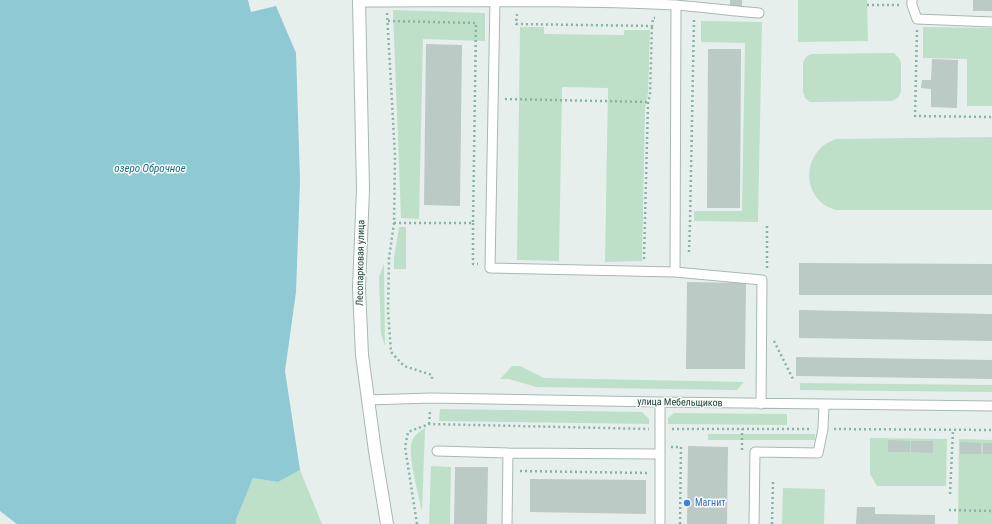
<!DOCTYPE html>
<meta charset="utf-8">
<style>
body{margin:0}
canvas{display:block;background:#e6efeb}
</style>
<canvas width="992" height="524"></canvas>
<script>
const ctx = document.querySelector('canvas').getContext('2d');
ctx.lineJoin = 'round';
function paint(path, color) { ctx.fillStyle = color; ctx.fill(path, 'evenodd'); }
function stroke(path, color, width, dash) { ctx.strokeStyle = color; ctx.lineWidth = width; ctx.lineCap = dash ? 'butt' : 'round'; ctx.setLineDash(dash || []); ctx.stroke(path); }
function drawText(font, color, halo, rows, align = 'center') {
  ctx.font = font + ' "Roboto Condensed",sans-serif'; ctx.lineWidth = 3; ctx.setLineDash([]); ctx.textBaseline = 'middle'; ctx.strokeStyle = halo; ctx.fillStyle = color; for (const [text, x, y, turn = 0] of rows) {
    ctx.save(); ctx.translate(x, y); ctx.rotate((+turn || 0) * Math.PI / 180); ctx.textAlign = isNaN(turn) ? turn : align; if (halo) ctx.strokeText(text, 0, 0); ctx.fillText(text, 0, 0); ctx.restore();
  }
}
paint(new Path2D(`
 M798,0H867L868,41L798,42Z
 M393,10L485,13V41L423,39L419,219L401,218Z
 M701,21L762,22L758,222L694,221V211H742L745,43L701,42Z
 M520,27H544V34L624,35V30H650L648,93L645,107L642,261L605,262L608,88L562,87L559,261L517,260Z
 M923,27L992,28V106H967V59L923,58Z
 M894,53L899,58L901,63V92L898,98L891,101L810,102L805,98L803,92V62L806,57L811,54Z
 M992,137V210H835C828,207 821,204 817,198C806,184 807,164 818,151C822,145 829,142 836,139Z
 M399,227H406V269H394V258Z
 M384,264L385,346L381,334L379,277Z
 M512,366H520L544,378L744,382L737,390L536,387L509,379H500Z
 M800,383L992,385V392L800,390Z
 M440,409L642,412L649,419V424L439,421Z
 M674,413L787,414V425L668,424V418Z
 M425,428L422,512C419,496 407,454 412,441C415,434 419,432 425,428Z
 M708,434H815V440H708Z
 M870,438L947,439L946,486H877L870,474Z
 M959,439L992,440V524H958Z
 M431,466L451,467L450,524H429Z
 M300,470L322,524H236V520L253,478L278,482Z
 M783,488L825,489L824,524H782Z`), '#bfe0c8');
paint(new Path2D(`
 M0,0H248L251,12L276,6L296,53L300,181L296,292L285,371L300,470L278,482L253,478L236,520V524H17L0,511Z`), '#8ec9d4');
paint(new Path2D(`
 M730,0H742V6H730Z
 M973,0H992V11H973Z
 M426,44L462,45L460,206L424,205Z
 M708,49H741L740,208H707Z
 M932,59L958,60L957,108L931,107V89L921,88L922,80H931Z
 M799,263L992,264V295H799Z
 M687,282L746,283L745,369H686Z
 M799,310L992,314V341L799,338Z
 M796,357L992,360V379L796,376Z
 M888,440L910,441V452H888Z
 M911,441H933V453L911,452Z
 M960,442L981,443V454H960Z
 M983,443H992V454H983Z
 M688,446L728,447L727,524H687Z
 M455,467H488L487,524H454Z
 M530,479L646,480V514L530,512Z
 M857,507H875V514L935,515V524H856Z`), '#bbcac4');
const lane = new Path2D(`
 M495,0L490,268L675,272L762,280L761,404
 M912,0V5L917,19L992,22
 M359,2C464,2 570,0 675,5C703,7 731,11 759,13
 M675,272L676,5
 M367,400L431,398L660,402L992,406
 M437,451L508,453
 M507,524L508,453L660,454
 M660,524V402
 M754,524L755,452L818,453L823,429L824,404`);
const street = new Path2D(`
 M359,0L363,189L359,288L362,355L375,451L387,524`);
stroke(lane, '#a8b8b2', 11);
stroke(street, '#a8b8b2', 14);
stroke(new Path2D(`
 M867,5H901
 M387,13L395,156L394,223L389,258L388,311L391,352L404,366L432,375V381
 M517,14L516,24L652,26L653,18H655
 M388,21L476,23L473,223H394
 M917,30L915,116L992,117
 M505,99L648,102
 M473,223V264H478
 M767,226V270
 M689,252L690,222L694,19
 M644,259L648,102L650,94L652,26
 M774,341L794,381
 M429,424L430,411
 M672,429H811
 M834,429L992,430
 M671,447H681L680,524
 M742,450V429
 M520,471L649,473
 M950,494L953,430
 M949,510L992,511
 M417,524L405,447L408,432L429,424L649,429
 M772,524L773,482`), '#86b3a5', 2.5, [2, 3]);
stroke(lane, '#fff', 9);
stroke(street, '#fff', 12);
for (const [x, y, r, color] of [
 [687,503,4,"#3f7fe0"]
]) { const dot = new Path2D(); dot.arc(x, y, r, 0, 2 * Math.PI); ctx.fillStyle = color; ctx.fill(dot); stroke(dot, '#f7fbf9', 1.5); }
drawText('10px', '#24423a', '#f7fbf9', [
 ["Лесопарковая улица",361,263,-89],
 ["улица Мебельщиков",680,403,1]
]);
drawText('10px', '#366cbe', '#f7fbf9', [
 ["Магнит",695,503]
], 'left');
drawText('italic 11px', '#1c6f80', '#f7fbf9', [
 ["озеро Оброчное",150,169]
]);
</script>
